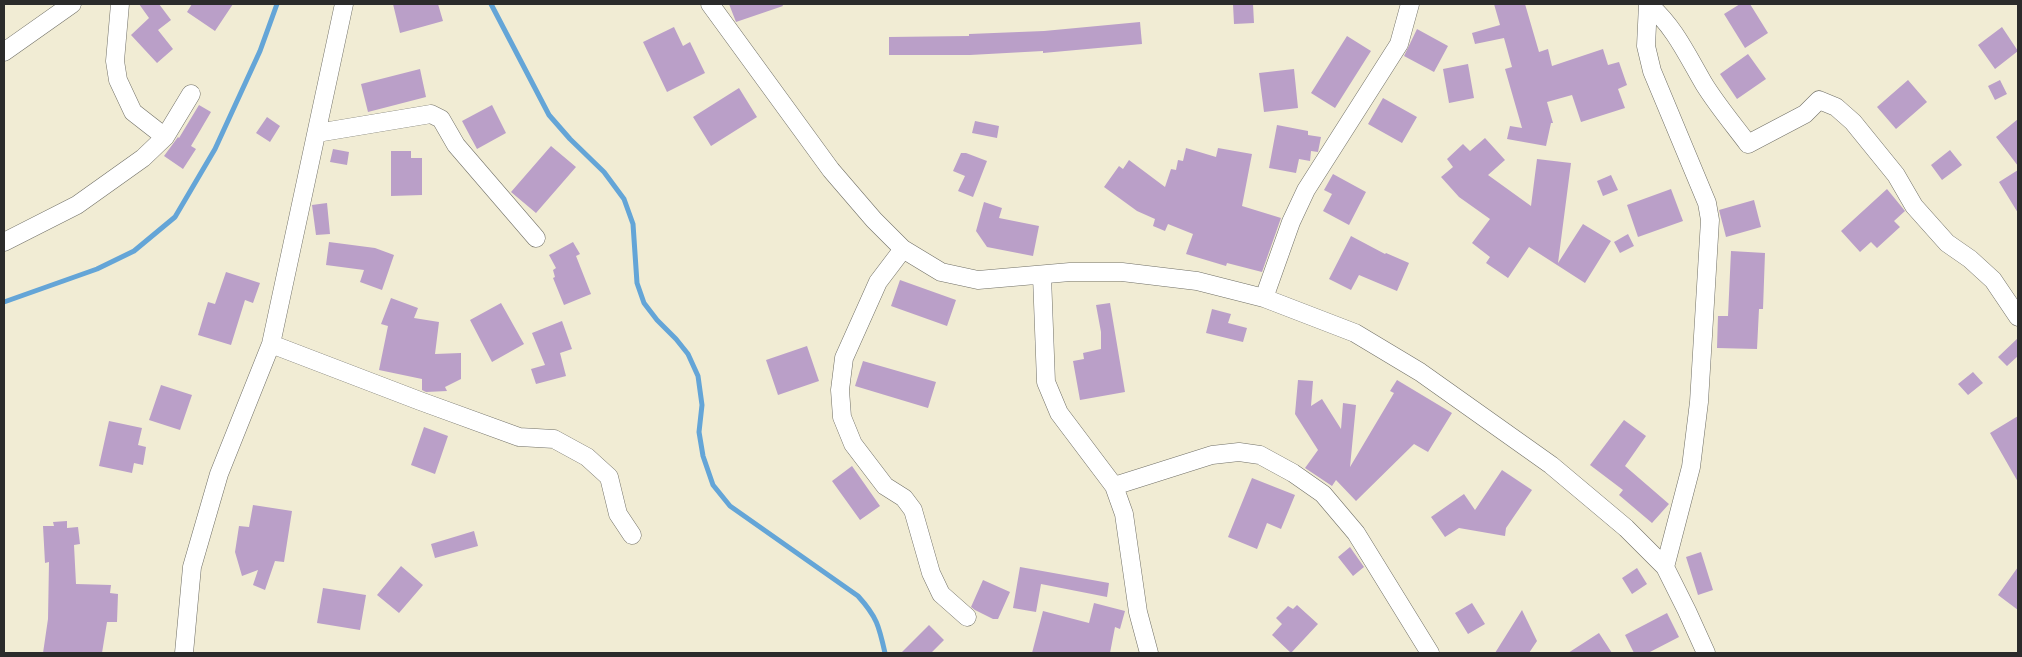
<!DOCTYPE html>
<style>
body{margin:0}
#map{position:relative;width:2022px;height:657px;overflow:hidden;background:#f1ecd4;font-family:"Gentium Book Plus",serif}
canvas{display:block}
.frame{position:absolute;inset:0;border:5px solid #2b2b2b;pointer-events:none}
</style>
<div id="map">
<canvas width="2022" height="657"></canvas>
<div class="frame"></div>
</div>
<script>
const ctx = document.querySelector('canvas').getContext('2d');
ctx.lineJoin = 'round';
function stroke(path, color, width, dash) { ctx.strokeStyle = color; ctx.lineWidth = width; ctx.lineCap = dash ? 'butt' : 'round'; ctx.setLineDash(dash || []); ctx.stroke(path); }
function paint(path, color) { ctx.fillStyle = color; ctx.fill(path, 'evenodd'); }
stroke(new Path2D(`
 M491,4L549,115L570,139L604,172L624,199L633,224L637,283L644,303L657,320L676,339L688,354L698,376L702,405L699,432L703,456L713,485L730,506L858,596C877,617 879,626 885,653
 M4,302L97,269L134,251L175,217L215,149L260,51L277,4`), '#64a5d7', 5);
paint(new Path2D(`
 M139,4H159L171,20L158,30L173,49L157,63L131,35L149,18Z
 M192,4H233L215,31L187,12Z
 M393,4H438L443,21L400,33Z
 M729,4H782L783,6L736,22Z
 M1233,4H1253L1254,23L1234,24Z
 M1494,4H1525L1539,52L1548,49L1552,66L1603,49L1608,65L1619,62L1627,85L1618,89L1625,108L1581,122L1572,95L1547,102L1553,123H1551L1546,146L1507,139L1510,126L1522,128L1505,69L1512,67L1504,38L1475,44L1472,33L1500,25Z
 M1740,4H1750L1768,33L1745,48L1724,14Z
 M1140,22L1142,44L1043,53V51L970,55H889V37L969,36V34L1044,31Z
 M674,27L683,46L690,42L705,73L667,92L643,42Z
 M2002,27L2018,51L1995,69L1978,45Z
 M1417,29L1448,46L1434,72L1404,56Z
 M1347,36L1371,51L1335,108L1311,93Z
 M1748,54L1766,79L1737,99L1720,74Z
 M1468,64L1474,98L1449,103L1443,69Z
 M420,69L426,97L368,112L361,84Z
 M1294,69L1298,108L1264,112L1259,73Z
 M1908,80L1927,102L1896,129L1877,107Z
 M2000,80L2007,94L1995,100L1988,86Z
 M739,88L757,117L711,146L693,117Z
 M1383,98L1417,117L1402,143L1368,124Z
 M199,105L211,112L191,146L196,149L183,169L164,156L178,137L179,138Z
 M492,105L506,133L477,149L462,121Z
 M267,117L280,126L270,142L256,133Z
 M2018,119V166L1996,137Z
 M975,121L999,126L997,138L972,133Z
 M1277,125L1308,131V135L1321,137L1318,152L1311,151L1310,161L1299,159L1296,173L1269,168Z
 M1485,138L1505,160L1488,175L1531,206L1537,159L1571,163L1558,263L1583,224L1611,241L1585,283L1529,247L1508,278L1486,263L1490,257L1472,243L1490,219L1459,197L1441,177L1453,167L1447,159L1463,144L1470,151Z
 M551,146L576,167L536,213L511,192Z
 M1186,148L1216,157L1218,148L1252,154L1242,206L1281,218L1262,272L1227,263L1226,266L1186,254L1193,234L1168,224L1165,231L1153,226L1155,219L1137,211L1104,187L1119,166L1123,169L1129,160L1165,187L1171,169L1176,170L1178,160L1183,161Z
 M333,149L349,152L347,165L330,162Z
 M1950,150L1962,165L1942,180L1931,165Z
 M391,151H411V158H422V195L391,196Z
 M961,153H966L987,161L973,197L958,191L965,176L953,171Z
 M2018,170V213L1999,182Z
 M1333,174L1366,192L1349,225L1323,211L1332,194L1324,190Z
 M1611,175L1618,190L1603,196L1597,181Z
 M1671,189L1683,221L1638,237L1627,205Z
 M1887,189L1905,211L1894,221L1900,227L1877,248L1871,242L1860,252L1841,231Z
 M1754,200L1761,227L1726,237L1719,210Z
 M984,202L1002,208L999,218L1039,226L1033,256L987,247L976,231Z
 M327,203L330,234L316,235L312,205Z
 M1628,234L1634,246L1620,253L1614,242Z
 M1351,236L1385,254L1386,253L1409,263L1397,291L1359,275L1351,290L1329,279Z
 M329,242L375,248L394,255L382,290L360,282L364,270L326,265Z
 M573,242L580,254L576,256L591,294L564,305L553,278L555,277L553,270L556,268L549,255Z
 M1731,251L1765,253L1763,309H1759L1757,349L1717,348L1718,316H1728Z
 M226,272L260,283L253,303L245,300L231,345L198,335L208,302L215,304Z
 M900,280L956,300L947,326L891,306Z
 M391,298L418,308L414,318L439,322L435,354L461,353V379L445,387L447,391L426,392L422,390V379L379,370L388,326L381,324Z
 M501,303L524,344L492,362L470,320Z
 M1110,303L1125,392L1080,400L1073,361L1084,359L1083,353L1101,349V332L1096,305Z
 M1212,309L1231,314L1228,323L1247,328L1243,342L1206,333Z
 M562,321L572,349L560,353L566,376L536,384L531,369L545,365L532,333Z
 M2018,338V356L2007,366L1998,357Z
 M807,346L819,381L778,395L766,360Z
 M863,361L936,382L928,408L855,386Z
 M1973,372L1983,383L1968,395L1958,384Z
 M1298,380L1313,381L1311,406L1322,399L1341,429L1343,403L1356,405L1350,467L1394,393L1390,391L1397,380L1452,413L1428,452L1414,444L1356,501L1336,480L1332,486L1305,468L1318,450L1295,414Z
 M161,385L192,395L180,430L149,420Z
 M2018,416V482L1990,433Z
 M1624,420L1646,436L1625,466L1669,504L1652,523L1619,495L1623,490L1590,465Z
 M109,421L142,428L138,445L146,447L143,465L134,463L132,473L99,466Z
 M424,427L448,436L435,474L411,465Z
 M852,466L880,506L860,520L832,481Z
 M1502,470L1532,490L1506,528L1505,536L1459,528L1445,537L1431,517L1464,494L1475,510Z
 M1252,478L1295,495L1281,529L1267,523L1257,549L1228,537Z
 M253,505L292,511L284,562L275,561L265,590L253,585L258,570L242,576L235,552L239,526L249,527Z
 M67,521V528L78,527L80,544L74,545L76,584L111,585L110,593L118,594L117,622H107L102,653H43L48,619L49,562L45,563L43,526H54L53,522Z
 M474,531L478,546L435,558L431,544Z
 M1350,547L1364,567L1353,576L1338,557Z
 M1701,552L1713,590L1698,595L1686,557Z
 M401,566L423,585L399,613L377,595Z
 M1020,567L1109,583L1107,597L1041,584L1036,612L1013,608Z
 M2018,567V610L1998,595Z
 M1637,568L1647,584L1632,594L1622,578Z
 M983,580L1010,592L998,619H993L975,610L971,607Z
 M323,588L366,595L360,630L317,623Z
 M1094,603L1125,611L1120,629L1115,627L1110,653H1032L1043,611L1089,623Z
 M1472,603L1485,624L1468,634L1455,613Z
 M1297,605L1318,624L1291,653L1272,635L1282,624L1276,618L1288,606L1293,609Z
 M1522,610L1537,641L1529,653H1495Z
 M1667,613L1679,637L1648,653H1634L1625,635Z
 M929,625L944,640L931,653H901Z
 M1599,633L1612,653H1568Z`), '#ba9fc8');
const minor = new Path2D(`
 M120,4L115,61L118,80L133,112L165,137
 M710,4L831,170L874,220L903,249L941,272L978,280L1070,272H1122L1197,281L1264,298L1355,333L1420,372L1551,465L1626,528L1665,567L1687,611L1706,653
 M1648,4L1646,46L1652,71L1707,203L1710,220L1699,402L1691,467L1665,567
 M1648,4C1674,26 1687,55 1704,84C1717,105 1733,124 1748,144L1805,114L1819,100L1836,107L1853,122L1896,175L1914,206L1947,243L1970,259L1993,280L2018,317
 M4,52L72,4
 M317,133L431,114L441,119L456,145L536,238
 M4,242L77,205L143,158L165,137L191,94
 M903,249L878,282L844,358L840,390L842,417L853,444L885,486L904,498L913,510L931,573L941,594L967,617
 M1042,276L1046,382L1059,413L1114,486L1124,514L1138,612L1149,653
 M1264,298L1291,222L1306,190L1399,44L1410,4
 M271,344L420,401L519,437L554,439L587,457L609,477L618,514L632,535
 M1114,486L1212,455L1239,452L1260,455L1293,473L1323,494L1356,533L1430,653
 M184,653L192,567L219,474L271,344L344,4`);
stroke(minor, '#706f66', 19);
stroke(minor, '#fff', 18);
</script>
